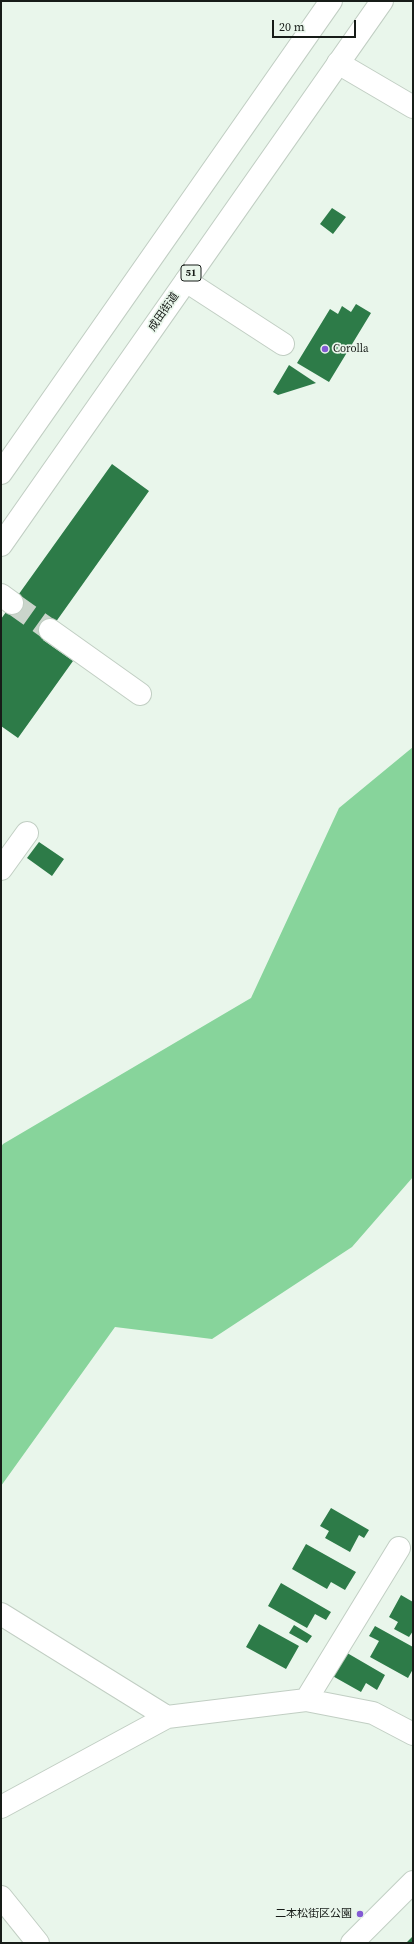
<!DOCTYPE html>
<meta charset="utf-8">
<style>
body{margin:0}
#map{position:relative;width:414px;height:1944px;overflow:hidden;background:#e9f6eb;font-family:"Source Serif 4",serif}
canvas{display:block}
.frame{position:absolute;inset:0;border:2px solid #171c18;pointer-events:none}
.scale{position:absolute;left:272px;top:20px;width:84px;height:18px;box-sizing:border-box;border:2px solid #171c18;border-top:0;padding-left:5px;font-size:12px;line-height:14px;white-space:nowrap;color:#171c18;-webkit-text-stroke:3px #e9f6eb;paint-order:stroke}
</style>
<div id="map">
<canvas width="414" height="1944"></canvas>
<div class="frame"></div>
<div class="scale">20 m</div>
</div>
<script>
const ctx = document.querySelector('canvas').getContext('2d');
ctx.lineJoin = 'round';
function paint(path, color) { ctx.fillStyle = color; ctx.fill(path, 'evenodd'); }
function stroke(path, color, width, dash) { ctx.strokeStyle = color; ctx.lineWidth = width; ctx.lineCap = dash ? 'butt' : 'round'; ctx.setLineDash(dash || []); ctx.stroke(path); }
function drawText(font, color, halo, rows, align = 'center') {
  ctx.font = font + ' "Source Serif 4","Noto Sans JP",serif'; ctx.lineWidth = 3.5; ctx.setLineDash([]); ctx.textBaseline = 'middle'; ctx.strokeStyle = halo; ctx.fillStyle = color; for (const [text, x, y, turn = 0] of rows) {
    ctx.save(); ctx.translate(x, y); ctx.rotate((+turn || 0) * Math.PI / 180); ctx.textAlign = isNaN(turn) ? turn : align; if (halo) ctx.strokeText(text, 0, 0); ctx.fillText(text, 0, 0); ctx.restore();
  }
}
paint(new Path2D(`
 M413,747V1177L352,1247L212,1339L115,1327L1,1486V1147L3,1144L251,998L339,808Z`), '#87d49b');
paint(new Path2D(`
 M332,208L346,217L333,234L320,224Z
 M356,304L371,313L329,382L297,363L330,309L338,314L342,306L351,312Z
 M289,365L316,383L278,395L273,392Z
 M112,464L149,491L43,640L73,661L18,738L1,726V619Z
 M39,842L64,859L52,876L27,858Z
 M331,1508L369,1530L364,1538L359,1535L350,1552L325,1538L329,1531L320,1526Z
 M306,1544L356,1572L345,1590L331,1582L327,1589L292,1569Z
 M281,1583L331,1612L326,1620L315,1614L307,1628L268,1606Z
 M401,1595L413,1602V1631L409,1637L394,1629L398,1622L389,1617Z
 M259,1624L299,1646L286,1669L246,1647Z
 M294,1625L312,1636L307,1643L289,1633Z
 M375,1626L413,1647V1669L408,1678L370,1657L379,1641L369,1636Z
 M342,1650L385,1675L377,1690L366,1683L361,1692L329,1674Z
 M413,1936V1943H406Z`), '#2d7b48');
stroke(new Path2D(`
 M12,603L50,630`), '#cad5cb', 22, [22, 11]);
const minor = new Path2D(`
 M338,63L413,107
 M186,281L283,344
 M1,595L12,603
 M50,630L140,694
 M1,869L27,833
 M1,1614L167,1717
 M306,1700L399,1548
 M1,1807L167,1717L306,1700L373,1713L413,1734
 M1,1897L38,1943
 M352,1943L413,1882`);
const highway = new Path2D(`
 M1,473L331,1
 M1,545L382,1`);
stroke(minor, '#c1cec3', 24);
stroke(highway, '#c1cec3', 24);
stroke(minor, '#fff', 22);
stroke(highway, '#fff', 22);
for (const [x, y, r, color] of [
 [325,349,4,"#835ad4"],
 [360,1914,4,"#835ad4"]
]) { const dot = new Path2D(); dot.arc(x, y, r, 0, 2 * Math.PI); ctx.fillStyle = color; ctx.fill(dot); stroke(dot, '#e9f6eb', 1.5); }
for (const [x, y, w] of [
 [191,273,20]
]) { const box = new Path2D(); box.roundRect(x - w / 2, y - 8, w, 16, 3); ctx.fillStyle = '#e9f6eb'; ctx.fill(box); stroke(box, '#171c18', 1); }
drawText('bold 10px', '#171c18', null, [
 ["51",191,273]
]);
drawText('11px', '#171c18', '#e9f6eb', [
 ["成田街道",164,312,-55]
]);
drawText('11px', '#171c18', '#e9f6eb', [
 ["Corolla",333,349],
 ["二本松街区公園",352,1914,"right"]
], 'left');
</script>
